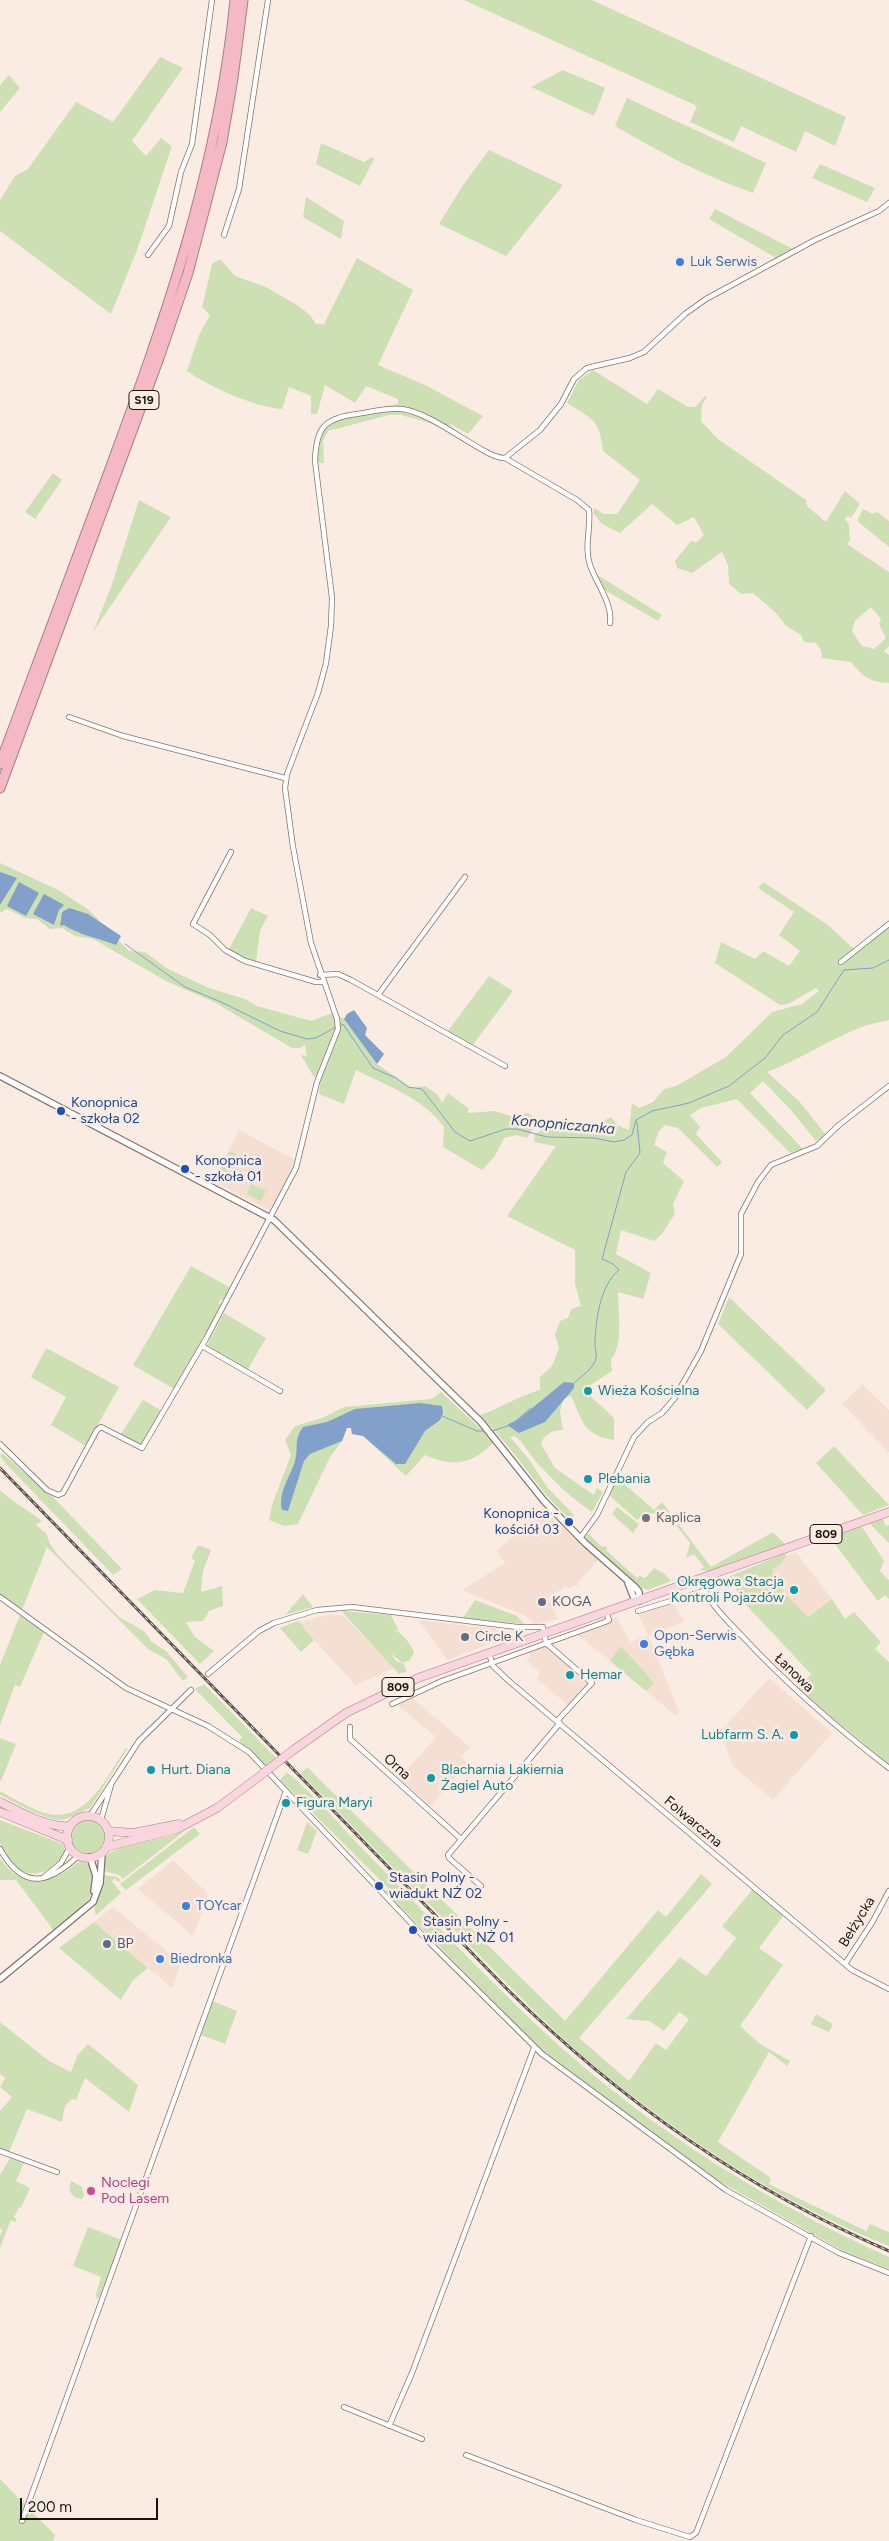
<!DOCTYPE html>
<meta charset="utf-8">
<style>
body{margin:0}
#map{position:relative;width:889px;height:2541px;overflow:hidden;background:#fbece3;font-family:Figtree,sans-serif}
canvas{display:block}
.scale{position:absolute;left:20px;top:2498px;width:138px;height:22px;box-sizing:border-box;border:2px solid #191411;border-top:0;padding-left:6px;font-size:15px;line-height:18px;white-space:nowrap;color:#191411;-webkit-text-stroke:4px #fbece3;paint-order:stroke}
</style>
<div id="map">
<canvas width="889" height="2541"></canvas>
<div class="scale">200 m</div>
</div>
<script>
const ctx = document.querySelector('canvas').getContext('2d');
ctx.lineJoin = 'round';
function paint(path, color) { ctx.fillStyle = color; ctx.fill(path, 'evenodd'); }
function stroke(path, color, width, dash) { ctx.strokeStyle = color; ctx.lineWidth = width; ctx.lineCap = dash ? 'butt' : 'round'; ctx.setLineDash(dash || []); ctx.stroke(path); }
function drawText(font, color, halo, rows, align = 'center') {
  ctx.font = font + ' Figtree,sans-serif'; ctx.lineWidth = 5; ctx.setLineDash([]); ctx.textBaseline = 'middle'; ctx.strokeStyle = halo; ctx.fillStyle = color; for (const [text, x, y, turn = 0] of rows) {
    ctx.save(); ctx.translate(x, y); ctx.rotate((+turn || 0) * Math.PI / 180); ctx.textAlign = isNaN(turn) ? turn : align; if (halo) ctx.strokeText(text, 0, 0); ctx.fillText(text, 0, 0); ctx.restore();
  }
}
paint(new Path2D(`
 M239,1130L298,1161L271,1211L213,1181Z
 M862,1384L889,1410V1453L842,1404Z
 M546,1513L599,1560L579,1581L577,1587L575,1585L568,1589L566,1586L548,1598L558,1619L534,1625L526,1616L462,1590L505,1563L496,1550Z
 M796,1552L832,1599L808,1617L782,1590L772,1568L781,1564L787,1556Z
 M674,1603L684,1622L648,1635L679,1712L676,1716L646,1691L653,1683L621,1647L610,1661L577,1634L602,1626L617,1617L630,1642L648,1635L638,1614Z
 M327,1615H343L394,1668L355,1685L298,1622Z
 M418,1620L497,1629L499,1640L447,1660Z
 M547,1645L590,1682L569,1706L537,1679L540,1673L526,1659L530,1656L528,1652Z
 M769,1678L832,1733L773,1800L733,1766L720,1732Z
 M412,1698L470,1747L461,1757L467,1763L431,1806L399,1778L436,1737L397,1705Z
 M173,1860L207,1892V1900L193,1936L138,1889Z
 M113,1907L181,1963L172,1988L94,1922Z`), '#f5dfd2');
paint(new Path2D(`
 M464,0H592L846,117L835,146L805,131L796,152L741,126L734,142L690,122L697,106Z
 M160,57L183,68L132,141L146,156L161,138L172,146L137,250L111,314L0,231V200L15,176L28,169L76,102L113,122Z
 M563,70L605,88L594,116L531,87Z
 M9,75L20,88L0,112V85Z
 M627,98L766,163L753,193C702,175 661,153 615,126Z
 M321,143L364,162L372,157L374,159L360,186L316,164Z
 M489,150L563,185L506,256L439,224L463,185Z
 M820,164L875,188L867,202L812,178Z
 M306,197L344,221L341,239L303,217Z
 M715,209L793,249L776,258L709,219Z
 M357,258L413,290L378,365L425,385L483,416L468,434L450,424L453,434L430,423L401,415H389L328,431L323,441L324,463H318V443L322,430L350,413L398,404V399L366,386L355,403L325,385L317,414H311V396L289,387L282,409C254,407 210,387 187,371L199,335L210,315L202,307L212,264L220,259L235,276L266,287L297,305L310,315L316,324H324Z
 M593,370L647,404L658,389L688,407H695L705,396L707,397L702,405L701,421L718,439L806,500L807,506L826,522L845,491L860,504L851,518L848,516L845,519L849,525L850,540L847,544L889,572V646L884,651L889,655V683C870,682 863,677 851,662L822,658L821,650L816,643L804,642L801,635L786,626L776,613L753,593L741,594L729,584L728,565L722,552L692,573L677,568L675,561L691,541L697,542L704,535L694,517L677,525L652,504L620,533L602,524L593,513L594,508L604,514H617L640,480L603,451C599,418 593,420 567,403L579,380ZM871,607L881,619L879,624L886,638L874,649L862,646L852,631L855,621Z
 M53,473L62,480L35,519L25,512Z
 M139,500L171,517L93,632L111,587Z
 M863,509L873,514L877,512L889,521V547L857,521Z
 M596,574L662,615L658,621L601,588Z
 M0,863L58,890L89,910L129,951L145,952L168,969L209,988L245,999L257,1006L311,1021L332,1013L344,1019L377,1064L412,1088L425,1086L438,1095L442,1103L448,1093L469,1109L467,1113L495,1111L511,1116L528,1113L539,1121L527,1138L516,1135L504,1138L495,1156L482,1170L443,1147L444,1127C424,1099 388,1086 356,1070L344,1104L319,1094L320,1082L312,1074L301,1055L307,1056L305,1045L300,1048H292L214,1002L166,981L93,939L75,936L62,928L50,929L37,919L25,918L7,909L0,913Z
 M763,882L828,925L854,949L889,920V1020C879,1023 868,1024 859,1028C827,1041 799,1060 767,1072L799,1101L826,1135L816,1141L790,1109L763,1081L750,1093L803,1149L790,1153L737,1099L701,1108L690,1115L700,1127L696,1134L722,1162L717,1167L678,1128L665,1125L659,1131L654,1145L667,1152L663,1163L684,1181L673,1204L675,1214L661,1235L654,1241L621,1230L616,1254L651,1273L643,1299L618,1292C618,1313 624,1344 611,1360L612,1371L586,1388L587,1393L614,1418V1440C582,1435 583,1421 571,1396L563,1399L560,1412L563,1430C553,1430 544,1434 541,1444L555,1468L594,1495L597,1488L603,1492L592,1512C570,1497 551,1479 534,1459C527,1451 523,1441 514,1436L510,1437L528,1458L547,1487L574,1515L569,1518C545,1498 531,1474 511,1450C502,1438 491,1427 480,1415C501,1408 518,1396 540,1390V1377L552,1366L559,1348L555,1335L560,1321L568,1318L571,1309L581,1306L575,1284V1250L507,1216L556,1146L534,1142L535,1134L556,1122L570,1124L578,1134L611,1117L617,1125L629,1130L632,1103L639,1108L653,1102L664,1089L676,1086L726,1057L772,1012L802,1004L819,991L816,988L788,1004L780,1005L715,963L721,942L755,959L763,951L789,966L800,951L779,935L794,912L758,888Z
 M251,908L268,916L260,931L256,962L244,959L229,949Z
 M489,976L513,991L472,1046L447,1032Z
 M230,1151L240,1156L230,1176L219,1171Z
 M251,1184L266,1191L261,1201L247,1194Z
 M191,1266L231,1288L226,1299L220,1300L219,1303L222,1306L174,1389L133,1365Z
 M729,1297L826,1390L807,1410L718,1324Z
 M224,1313L266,1338L247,1371L206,1347Z
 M46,1348L119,1387L86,1446L51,1425L66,1397L31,1377Z
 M441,1392L483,1431L493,1443C471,1465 453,1467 425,1455L406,1476L363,1436L352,1434L351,1428H347L342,1441L330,1457L298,1524L284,1526L269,1520L272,1505L291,1455L285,1440L295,1426L322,1418L344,1407L431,1399Z
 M143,1400L162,1411L142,1444L139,1445L121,1434Z
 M834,1446L889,1505L863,1515L816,1463Z
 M2,1453L54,1498L122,1569L113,1575L5,1463L0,1456Z
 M619,1470L625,1476L620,1480L654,1510L662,1502L711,1567L773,1532L785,1544L708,1571L700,1570L704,1567L694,1554L686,1558L690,1543C675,1523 662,1502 637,1520L609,1495Z
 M0,1490C13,1502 28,1510 42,1521L36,1525L46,1533L50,1544L58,1555L90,1588L119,1617L144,1631L152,1642L166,1651L188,1677L183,1681L166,1659L148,1649L47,1547L22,1610L0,1594Z
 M617,1507L639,1524L633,1533L612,1514Z
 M883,1519L886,1526L889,1525V1543L869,1523Z
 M861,1525L884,1561L880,1571L889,1580V1599L885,1595L878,1601L828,1535Z
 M588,1533L602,1547L606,1546L607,1551L637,1578L640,1576L645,1578L654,1568L665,1574L671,1581L648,1590L641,1588L585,1537Z
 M198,1545L211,1550L203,1571L201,1592L222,1586L223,1606L209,1611L203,1621L186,1622L195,1637L214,1651L200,1664L137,1599L155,1590L183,1593L195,1561L191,1558Z
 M783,1554H786V1557L781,1564L772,1569L782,1590L808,1617L832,1599L845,1619L854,1612L881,1642L875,1649L889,1662V1765L798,1689L811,1674L748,1607L728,1577Z
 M303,1594L313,1607L285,1615Z
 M475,1600L517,1616L524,1624L463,1618Z
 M343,1611L391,1615L399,1631L393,1629C403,1634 410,1642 414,1653L410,1660L403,1663L390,1653L396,1661L404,1664L407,1671L399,1674L343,1613Z
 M20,1615L44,1632L20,1687L15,1685L0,1725V1665Z
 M298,1621L314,1640L301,1652L280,1628Z
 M621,1646L654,1683L646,1691L610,1661Z
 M204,1684L276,1758L266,1766L239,1741L242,1737L195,1689Z
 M0,1738L16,1744L1,1781H0Z
 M126,1748H128L90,1808C85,1810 65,1820 62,1820C44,1820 16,1803 0,1795V1791C15,1799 32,1810 49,1814C88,1822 108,1774 126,1748Z
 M307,1767L565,2021L658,1910L666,1917L701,1874L712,1884L579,2038L629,2081L656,2043L666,2050L689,2019L679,2012L664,2031L649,2021L626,2019L680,1957L706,1976L736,1938L722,1926L753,1889L784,1915L759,1948L783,1965L740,2026L760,2044L790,2061L787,2066L769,2052L718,2142L771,2178L769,2184L866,2231L870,2224L889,2232V2246C795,2209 703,2151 623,2089C569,2048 522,1999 475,1951C417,1892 359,1833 301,1774Z
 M287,1772C313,1794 336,1821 359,1845C414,1901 467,1958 523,2012C629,2115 755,2197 889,2257V2269L843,2251L719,2181L612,2104L540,2049L385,1891L388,1888L280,1780Z
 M70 1836a18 18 0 1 1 36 0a18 18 0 1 1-36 0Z
 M0,1820L63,1844L65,1852C44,1885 13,1879 0,1843C0,1837 0,1826 0,1820Z
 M307,1822L317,1831L308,1854L297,1850Z
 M194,1827L200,1834L126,1890L120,1884Z
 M186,1830L123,1879L119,1875L104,1871L105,1857C113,1844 167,1841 186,1830Z
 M0,1858C18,1885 42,1887 68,1870C74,1866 76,1861 85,1862C90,1865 91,1869 93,1875C98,1901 72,1917 54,1931L16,1880H0Z
 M104,1875L117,1877L121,1880L118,1882L115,1878L112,1881L121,1893L96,1915C91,1903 102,1888 104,1875Z
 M94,1922L148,1968L133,1980L121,2000L59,1948Z
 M212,2001L237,2011L225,2044L201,2035Z
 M816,2014L833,2024L829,2032L811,2024Z
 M0,2022L49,2061L71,2072L77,2056L88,2044L138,2085L129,2112L85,2078L76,2100L72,2099L65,2106L62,2122L27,2109L9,2152L0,2148V2111L12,2097L0,2087L5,2078L0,2074Z
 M10,2158L24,2163L16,2181L30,2188L21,2208L19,2207L14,2217L17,2219L15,2222L11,2220L0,2248V2235L3,2230L0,2228V2175Z
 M71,2181L82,2187L84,2196L82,2199L74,2197L69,2190Z
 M88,2227L122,2240L99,2298L95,2297L101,2277L73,2266Z
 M0,2479L55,2535L53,2541H0Z`), '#cde0b4');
paint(new Path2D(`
 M0,872L17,878L0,905Z
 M19,882L39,893L26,916L7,906Z
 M44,894L64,905L59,910L54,925L33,914Z
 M69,908L88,914L121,936L116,945C98,938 79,935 64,925L60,926L62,912Z
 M354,1010L367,1028L365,1035L384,1054L377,1064L344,1019L347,1014Z
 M564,1382L574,1383V1388L545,1422L519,1433L507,1425L519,1419Z
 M420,1403L442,1406L443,1413L440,1420L425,1431L405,1464H396L363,1436L352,1434L351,1428H347L342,1441L310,1454L304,1461L288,1511L282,1510C278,1491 290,1478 295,1461C299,1447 293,1441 303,1427L327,1422L355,1409Z`), '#81a0ca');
stroke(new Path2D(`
 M125,944L185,987L221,1002L280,1031L307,1039L316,1038L336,1027
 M340,1026L343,1024L373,1068L396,1078L408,1087L422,1089L455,1132L470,1141L506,1129H517L547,1137L594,1138L614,1142L624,1140L632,1135L636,1120L652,1111L689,1103L729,1086L765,1058L783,1035L817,1012L844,970L873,968L889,960
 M573,1384C581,1376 594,1369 596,1358C597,1354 595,1350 595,1346C595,1322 600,1285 619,1270L613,1264L602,1259L626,1172L640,1153L637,1122
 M442,1416L477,1431H486
 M517,1420L531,1408
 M492,1431L508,1426`), '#81a0ca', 1);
const minor = new Path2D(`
 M224,235L239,189L268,0
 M148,255L169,226L181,172L192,144L212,0
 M505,458L577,500L589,510C591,528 584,547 590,565C596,583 613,604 610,623
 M69,717L123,736L285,778
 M231,852L193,924L210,935L225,950L245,961L316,982H323
 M841,962L889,924
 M320,975L338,974L351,980L505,1066
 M378,995L465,877
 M202,1346L280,1391
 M0,1444L47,1490L58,1495L63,1493L97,1430L101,1427L142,1448L207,1337L296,1168L317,1082L338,1029L337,1019L311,943L293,847L285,788L287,774L318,693L326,663L331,626L332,598L315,461C316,429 323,418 357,414C371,412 388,407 402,409C435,413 485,459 505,458L540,430L561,404L574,379L587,368L630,358L644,352L685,314L706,299L815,240L879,211L889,203
 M580,1538L597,1515L634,1437L648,1422L662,1413L674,1399L701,1351L741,1254V1214L758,1182L771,1165L817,1146L839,1125L889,1086
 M700,1579C707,1602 726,1619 743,1637C788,1685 837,1728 889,1768
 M0,1597L126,1688L208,1726L249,1752L428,1941L542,2054L726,2190L839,2253L889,2273
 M638,1611L704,1591
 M489,1653L493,1666L510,1682L852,1970L889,1989
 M208,1674L259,1631L274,1623L317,1610L352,1607L517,1627H543L546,1643L592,1683L557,1721
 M392,1704L442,1681L605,1622L609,1620L606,1612
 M350,1727V1739L461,1839
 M90,1816L139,1741L191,1690
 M101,1820L111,1785
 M0,1849C23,1890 48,1885 79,1855
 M44,1877L61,1863L70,1847
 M481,1886L449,1858L448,1855L560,1723
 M845,1964L873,1921L889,1891
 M0,2151L57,2172
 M344,2407L422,2439
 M389,2426L412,2373L534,2048
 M466,2455L636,2520L690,2537L696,2533L811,2236
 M22,2521L286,1791`);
const tertiary = new Path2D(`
 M0,1076L274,1220L481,1422L544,1501L585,1543L635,1587L639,1592V1601
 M628,1583L634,1598L639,1601
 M90,1857L96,1876L94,1891
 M0,1979L93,1902L100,1883L102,1853`);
const primary = new Path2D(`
 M292,1751L346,1713L418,1678L889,1512
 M0,1802C21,1812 46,1828 70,1826
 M0,1812L68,1840
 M67 1837a21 21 0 1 1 42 0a21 21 0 1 1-42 0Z
 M109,1831L133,1833L179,1824
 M106,1847L177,1829L217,1808L256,1779`);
const motorway = new Path2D(`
 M0,764C36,669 71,573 107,477C166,317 218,171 235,0
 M0,788L159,358L188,273L222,142L233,78L243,0`);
stroke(minor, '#82746d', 6);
stroke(tertiary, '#82746d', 8);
stroke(primary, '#a87f87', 9);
stroke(motorway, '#a87f87', 11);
stroke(minor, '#fff', 4.5);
stroke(tertiary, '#fff', 5.5);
stroke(primary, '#f9d5dd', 8);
stroke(motorway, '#f5b9c6', 9);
const rail = new Path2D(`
 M0,1468L507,1989C618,2099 746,2189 889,2251`);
stroke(rail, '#5d5550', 3);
stroke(rail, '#fbece3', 1, [4]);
const primaryBridge = new Path2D(`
 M256,1779L292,1751`);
stroke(primaryBridge, '#a87f87', 9, []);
stroke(primaryBridge, '#f9d5dd', 8);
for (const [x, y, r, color] of [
 [680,262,5,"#3f7fe0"],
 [61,1111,5,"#1a4fb4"],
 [185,1169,5,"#1a4fb4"],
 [588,1391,5,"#0f9aa8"],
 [588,1479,5,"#0f9aa8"],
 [646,1518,5,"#6b7280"],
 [569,1522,5,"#1a4fb4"],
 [794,1590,5,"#0f9aa8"],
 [542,1602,5,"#5c6f8a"],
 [465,1637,5,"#5c6f8a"],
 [644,1644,5,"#3f7fe0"],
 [570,1675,5,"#0f9aa8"],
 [794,1735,5,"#0f9aa8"],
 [151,1770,5,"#0f9aa8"],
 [431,1778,5,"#0f9aa8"],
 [286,1803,5,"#0f9aa8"],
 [379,1886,5,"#1a4fb4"],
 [186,1906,5,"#3f7fe0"],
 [413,1930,5,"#1a4fb4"],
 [107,1944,5,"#5c6f8a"],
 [160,1959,5,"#3f7fe0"],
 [91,2191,5,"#d1479c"]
]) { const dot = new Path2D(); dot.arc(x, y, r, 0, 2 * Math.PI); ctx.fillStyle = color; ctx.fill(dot); stroke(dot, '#fbece3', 2); }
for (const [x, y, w] of [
 [144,400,30],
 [826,1534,32],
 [398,1687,32]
]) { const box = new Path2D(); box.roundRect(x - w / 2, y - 9.5, w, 19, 4); ctx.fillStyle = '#fbece3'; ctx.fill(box); stroke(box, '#191411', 1); }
drawText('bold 12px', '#191411', null, [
 ["S19",144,400],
 ["809",826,1534],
 ["809",398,1687]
]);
drawText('14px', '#366cbe', '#fbece3', [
 ["Luk Serwis",690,262],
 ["Opon-Serwis",654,1636],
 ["Gębka",654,1652],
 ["TOYcar",196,1906],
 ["Biedronka",170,1959]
], 'left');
drawText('14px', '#164399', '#fbece3', [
 ["Konopnica",71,1103],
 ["- szkoła 02",71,1119],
 ["Konopnica",195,1161],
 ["- szkoła 01",195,1177],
 ["Konopnica -",559,1514,"right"],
 ["kościół 03",559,1530,"right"],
 ["Stasin Polny -",389,1878],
 ["wiadukt NŻ 02",389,1894],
 ["Stasin Polny -",423,1922],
 ["wiadukt NŻ 01",423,1938]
], 'left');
drawText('14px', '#0d838f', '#fbece3', [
 ["Wieża Kościelna",598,1391],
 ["Plebania",598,1479],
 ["Okręgowa Stacja",784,1582,"right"],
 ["Kontroli Pojazdów",784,1598,"right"],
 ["Hemar",580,1675],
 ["Lubfarm S. A.",784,1735,"right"],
 ["Hurt. Diana",161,1770],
 ["Blacharnia Lakiernia",441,1770],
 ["Żagiel Auto",441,1786],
 ["Figura Maryi",296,1803]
], 'left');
drawText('14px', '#5b616d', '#fbece3', [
 ["Kaplica",656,1518]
], 'left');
drawText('14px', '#4e5e75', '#fbece3', [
 ["KOGA",552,1602],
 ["Circle K",475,1637],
 ["BP",117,1944]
], 'left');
drawText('14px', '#191411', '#fbece3', [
 ["Łanowa",794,1673,44],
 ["Orna",397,1767,42],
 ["Folwarczna",693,1822,40],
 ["Bełżycka",857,1922,-59]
]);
drawText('14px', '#b23c85', '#fbece3', [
 ["Noclegi",101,2183],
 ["Pod Lasem",101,2199]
], 'left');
drawText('italic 15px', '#1f487e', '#fbece3', [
 ["Konopniczanka",563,1125,5]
]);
</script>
